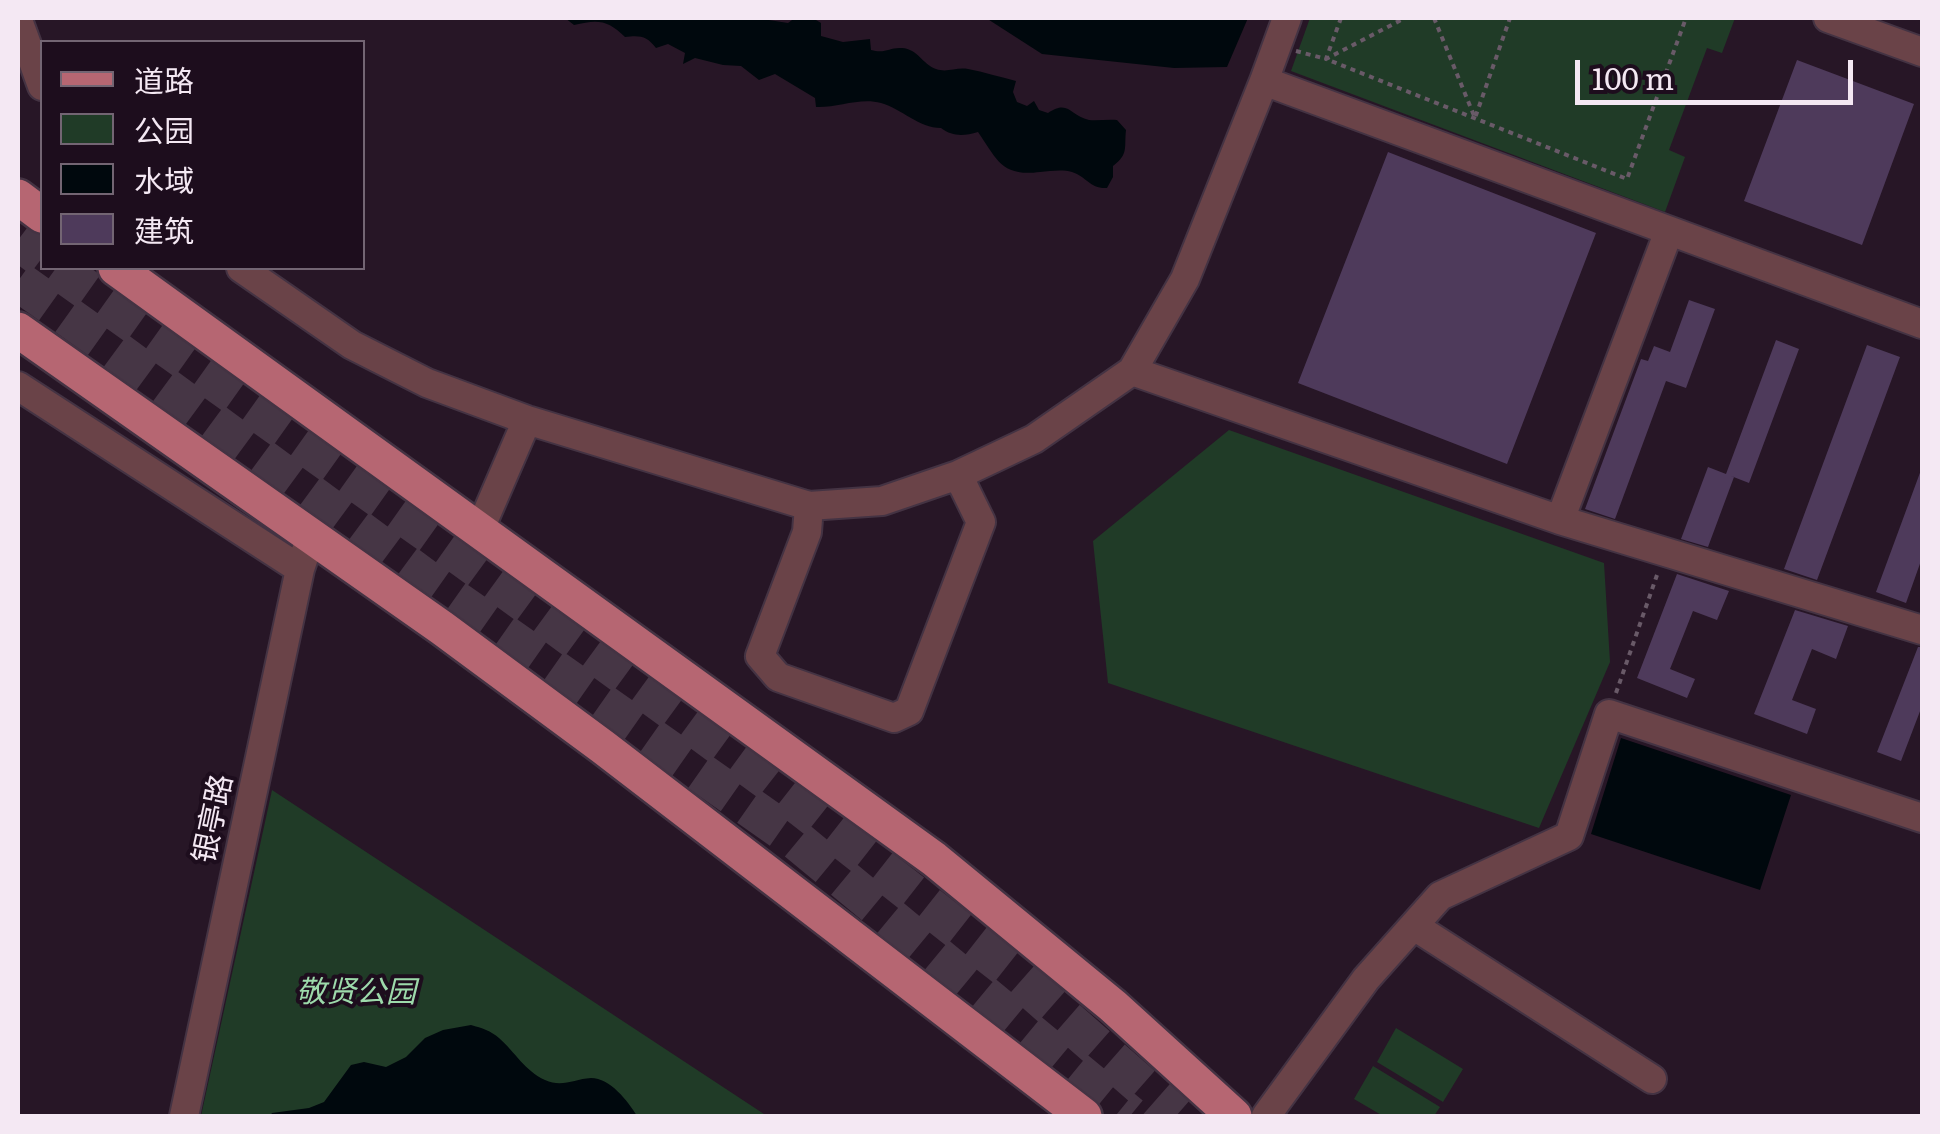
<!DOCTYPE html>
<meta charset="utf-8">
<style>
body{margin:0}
#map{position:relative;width:1940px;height:1134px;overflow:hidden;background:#271626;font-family:Literata,"Noto Sans SC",serif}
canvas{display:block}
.frame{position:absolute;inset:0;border:20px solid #f4e8f3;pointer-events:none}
.legend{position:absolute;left:40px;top:40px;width:325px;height:230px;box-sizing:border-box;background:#1d0d1d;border:2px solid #736573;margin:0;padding:12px 18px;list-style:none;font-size:30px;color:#f4e8f3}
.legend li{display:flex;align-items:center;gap:20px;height:50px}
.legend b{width:50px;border:2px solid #736573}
.scale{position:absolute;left:1575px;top:60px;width:278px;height:45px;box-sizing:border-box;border:5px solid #f4e8f3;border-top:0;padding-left:12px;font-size:30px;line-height:35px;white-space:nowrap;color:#f4e8f3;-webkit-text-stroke:8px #1d0d1d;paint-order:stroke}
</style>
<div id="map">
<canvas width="1940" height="1134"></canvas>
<div class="frame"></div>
<ul class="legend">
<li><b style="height:12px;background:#b66672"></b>道路</li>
<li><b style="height:28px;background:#203b27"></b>公园</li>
<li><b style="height:28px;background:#00080d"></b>水域</li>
<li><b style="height:28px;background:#4e3a5b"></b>建筑</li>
</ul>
<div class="scale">100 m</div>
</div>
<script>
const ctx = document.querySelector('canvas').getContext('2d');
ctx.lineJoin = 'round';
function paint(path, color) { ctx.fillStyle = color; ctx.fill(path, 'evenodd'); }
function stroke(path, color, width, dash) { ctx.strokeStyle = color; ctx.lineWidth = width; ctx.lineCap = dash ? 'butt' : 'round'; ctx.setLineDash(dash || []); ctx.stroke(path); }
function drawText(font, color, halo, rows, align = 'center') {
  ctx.font = font + ' Literata,"Noto Sans SC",serif'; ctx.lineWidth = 8; ctx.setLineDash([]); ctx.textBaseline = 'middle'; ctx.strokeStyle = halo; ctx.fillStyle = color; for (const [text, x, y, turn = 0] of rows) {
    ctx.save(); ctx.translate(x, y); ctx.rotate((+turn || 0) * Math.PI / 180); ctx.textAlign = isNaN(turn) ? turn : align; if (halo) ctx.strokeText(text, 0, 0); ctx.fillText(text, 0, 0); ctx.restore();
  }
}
paint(new Path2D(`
 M1310,18H1735L1722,53L1707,48L1669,150L1685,157L1665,212L1291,71Z
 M1229,430L1604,563L1610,662L1539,828L1108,683L1093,541Z
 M272,790L767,1116H201Z
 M1396,1028L1463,1069L1443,1102L1377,1062Z
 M1373,1066L1440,1107L1434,1116H1383L1354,1099Z`), '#203b27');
paint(new Path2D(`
 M565,18H756L788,23C798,15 811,16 821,23V36L843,42L870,39L871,50C886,54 889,47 902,48C918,49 922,64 936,69C947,73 956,67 968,69C984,72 1000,77 1016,81L1013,92L1017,102L1027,106L1034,101L1039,110L1048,113C1069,99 1070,116 1089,120C1098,121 1108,119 1117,120L1126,130C1124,148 1129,154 1113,166V177L1107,188C1090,189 1087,177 1072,172C1062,169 1051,171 1040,172C1001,177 997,159 978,132C964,136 953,137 941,128C919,128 902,109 881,103C860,97 837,108 816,107L815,98L775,74L759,80L741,66L723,65L695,58L683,64L685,53L668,44L656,48C647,36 640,35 625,37C608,20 598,19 574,25Z
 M986,18H1248L1227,67L1174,68L1042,54Z
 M1621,738L1791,795L1760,890L1591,834Z
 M471,1025C482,1028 491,1031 499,1038C515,1052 525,1071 545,1080C562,1088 574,1079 591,1078C610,1078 628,1101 637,1116H270L272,1113L309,1108L324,1102L351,1065L364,1062L386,1067L406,1057L425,1038L443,1030Z`), '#00080d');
paint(new Path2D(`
 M1797,60L1914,104L1862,245L1744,201Z
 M1388,152L1596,233L1507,464L1298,383Z
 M1689,300L1715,309L1686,388L1666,381L1615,519L1585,509L1641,359L1648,361L1654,346L1670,352Z
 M1776,340L1799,349L1749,483L1731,476L1734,477L1708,547L1681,539L1708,467L1726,474Z
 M1867,345L1900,357L1817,580L1784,569Z
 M1921,470L1922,558L1906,603L1876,592Z
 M1677,574L1729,591L1717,620L1693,611L1670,669L1695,679L1687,698L1637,678Z
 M1795,610L1848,626L1836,659L1812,649L1792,700L1816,709L1807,734L1754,714Z
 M1918,647H1922V706L1901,761L1877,752Z`), '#4e3a5b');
stroke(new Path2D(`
 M18,240L42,258
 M56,268L464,558L765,778L1012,972L1176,1116
 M18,281L112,348L432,584L795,839L1130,1116`), '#463645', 40, [40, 20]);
const minor = new Path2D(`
 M1828,18L1922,52
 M18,20L42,86
 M1264,81L1922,324
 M241,268L352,345L427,383L527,420L809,506L882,501L958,475L1034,439L1132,371L1185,279L1264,81L1287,18
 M1132,371L1560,520L1922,630
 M18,386L300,569
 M809,506L807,532L760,656L778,677L894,718L909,711L981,522L958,475
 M1560,520L1669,231
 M480,529L527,420
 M1414,926L1652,1079
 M184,1116L300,569L311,536
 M1266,1116L1366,979L1440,896L1569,836L1609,714L1922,818`);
const major = new Path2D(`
 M18,197L42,215
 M116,268L934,859L1113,1006L1234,1116
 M18,330L442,628L603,747L1084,1116`);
stroke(minor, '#443343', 32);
stroke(major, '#443343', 40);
stroke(new Path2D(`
 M1341,18L1326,59L1627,179L1686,18
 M1434,18L1475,118L1510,18
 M1296,51L1326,59L1405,18
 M1616,693L1657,575`), '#695a68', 4, [5, 5]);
stroke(minor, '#6a4348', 28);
stroke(major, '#b66672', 35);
drawText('30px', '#f4e8f3', '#1d0d1d', [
 ["银亭路",214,819,-78]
]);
drawText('italic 30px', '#9ddaab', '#1d0d1d', [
 ["敬贤公园",356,993]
]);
</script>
